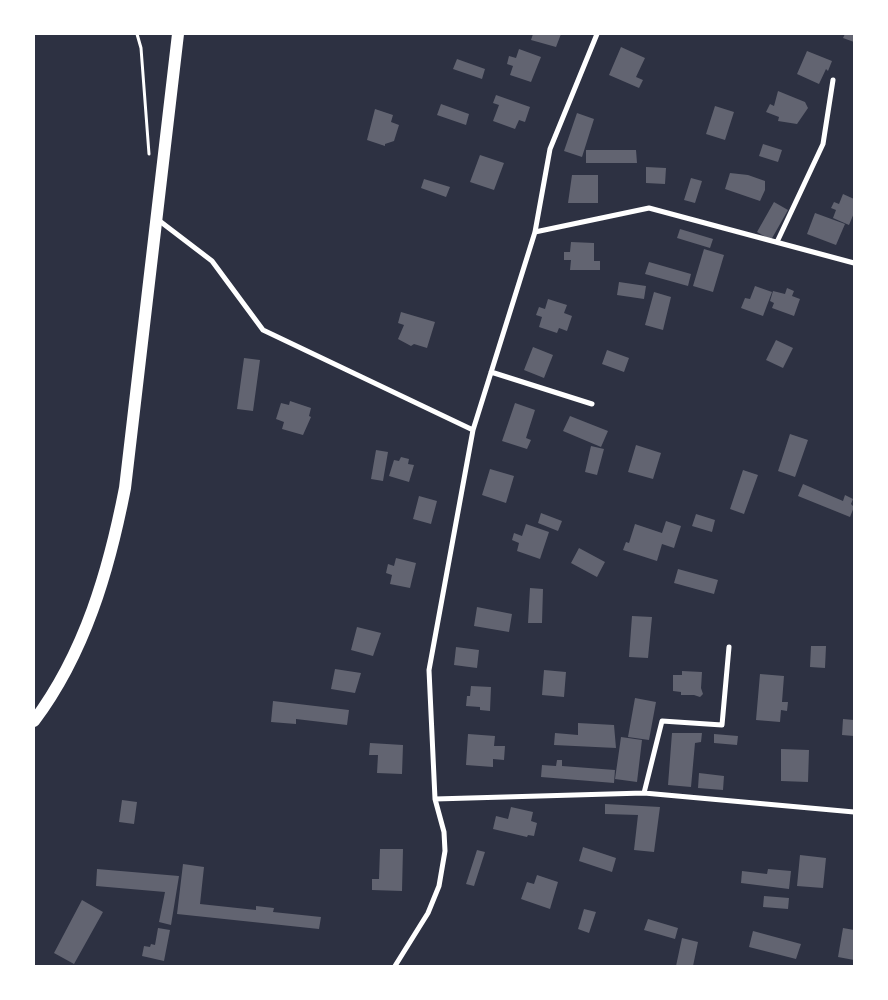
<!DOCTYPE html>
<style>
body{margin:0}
#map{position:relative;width:888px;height:1000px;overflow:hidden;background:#2d3142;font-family:"Sofia Sans Condensed",sans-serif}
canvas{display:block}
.frame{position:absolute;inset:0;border:35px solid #fff;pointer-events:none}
</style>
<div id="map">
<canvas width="888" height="1000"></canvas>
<div class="frame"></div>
</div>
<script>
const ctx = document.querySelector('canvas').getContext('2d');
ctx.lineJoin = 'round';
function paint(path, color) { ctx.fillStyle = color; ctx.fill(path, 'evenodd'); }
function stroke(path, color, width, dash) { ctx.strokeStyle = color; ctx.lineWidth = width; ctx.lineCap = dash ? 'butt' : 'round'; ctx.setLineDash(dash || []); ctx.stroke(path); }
paint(new Path2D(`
 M533,34H561L556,47L531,40Z
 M845,34H854V42L843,38Z
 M621,47L645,58L636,77L643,80L639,88L609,75Z
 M519,49L541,57L531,82L510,75L513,66L507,64L509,56L516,58Z
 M807,51L832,61L828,71L826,69L819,84L797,74Z
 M457,59L485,69L482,79L453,69Z
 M778,91L805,102L808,108L797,124L778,121L779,117L766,112L770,104L774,106Z
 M496,95L530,107L525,122L519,120L515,129L493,121L499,105L493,103Z
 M441,104L469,114L466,125L437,115Z
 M715,106L734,112L725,140L706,134Z
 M375,109L393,115L391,122L399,125L394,141L385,144V146L367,140Z
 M577,113L594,119L582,157L564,151Z
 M763,144L782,150L778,162L759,156Z
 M586,150H636L637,163H586Z
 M480,155L504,163L494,190L470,182Z
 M646,167L666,168L665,184L646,183Z
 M730,173L748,175L765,181V190L760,201L725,189Z
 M572,175H598V203H568Z
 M691,178L702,181L695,203L684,200Z
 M424,179L450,187L446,197L421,188Z
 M843,194L854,199V213L849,225L833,218L836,210L831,208L834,202L839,204Z
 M774,202L788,210L771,240L757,232Z
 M815,213L845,224L836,245L807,234Z
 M680,229L713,239L710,248L677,238Z
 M571,242L594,243V261H600V270H570L571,260H564V252H570Z
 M704,249L724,255L713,292L693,286Z
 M649,262L691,274L688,286L645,274Z
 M619,282L646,286L644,299L617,295Z
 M755,286L772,292L763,316L741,308L745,298L750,299Z
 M787,288L794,291L792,296L800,299L794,316L772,308L774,303L770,301L773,291L785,294Z
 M654,292L671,297L663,330L645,325Z
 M548,299L567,305L564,313L572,316L567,331L559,328L557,333L539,327L542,317L536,315L539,307L545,309Z
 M401,312L435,322L427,348L414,344L411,346L398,339L404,325L398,323Z
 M776,340L793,348L783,368L766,360Z
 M533,347L553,355L544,378L524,370Z
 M607,350L629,358L624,372L602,364Z
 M244,358L260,360L253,411L237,409Z
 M290,401L311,408L309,416L311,417L303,435L282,429L284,422L276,419L281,403L289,405Z
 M515,403L535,410L526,438L531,440L527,449L502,441Z
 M570,416L608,431L601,447L563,431Z
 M790,434L808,440L795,477L778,471Z
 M636,445L661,453L653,479L628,472Z
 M591,446L604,449L597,475L585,472Z
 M376,450L388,452L383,481L371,479Z
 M401,457L409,459L408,464L414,465L409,482L389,476L394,460L399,461Z
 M490,469L514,476L506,503L482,495Z
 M743,470L758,475L744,514L730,509Z
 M803,484L843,501L845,495L853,499L851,504L854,507L850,517L798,496Z
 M419,496L437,501L431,524L413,519Z
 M541,513L562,521L558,531L538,523Z
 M696,514L715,520L712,532L692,526Z
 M666,521L681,526L674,548L662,544L657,561L623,550L626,542L629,543L635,524L662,533Z
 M526,524L549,532L540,559L517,551L519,543L512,540L514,533L522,536Z
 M579,548L605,562L597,577L571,563Z
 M396,558L416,563L410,588L390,584L392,575L386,573L388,564L394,566Z
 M678,569L718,580L714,594L674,583Z
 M530,588L543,589L542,623H528Z
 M477,607L512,614L509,632L474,626Z
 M632,616L652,617L648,658L629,657Z
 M357,627L381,633L373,656L351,650Z
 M811,646H826L825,668L810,667Z
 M456,647L479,650L477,668L454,665Z
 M335,669L361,673L355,693L331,689Z
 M544,670L566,672L564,697L542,695Z
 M682,671L702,672L701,688L703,694L700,697L694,695H681V692L673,691V675H682Z
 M760,674L784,676L782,702H788L787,711L781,710L780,722L756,720Z
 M471,686L491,687L490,711L480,710V707L466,706L467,696H470Z
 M635,698L656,702L649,740L628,737Z
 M273,701L349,710L347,725L296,719V724L271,722Z
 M843,719L854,720V736L842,735Z
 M578,723L614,725L616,748L554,745L555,733L578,735Z
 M672,733H702L701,742L695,743L691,787L668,785Z
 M468,734L495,736L494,746H505L504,760L493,759V767L466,765Z
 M714,734L738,736L737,745L714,743Z
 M621,737L642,740L637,782L615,779Z
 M370,743L403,745L402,774L377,773L378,755H369Z
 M781,749L809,750L808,782L781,781Z
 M557,760H562V766L615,770L614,783L541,777L542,765L556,766Z
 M699,773L724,776L723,790L698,788Z
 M122,800L137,802L134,824L119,822Z
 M605,804L660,807L654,852L634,850L638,815L605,814Z
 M511,807L533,812L531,821L537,823L534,836L528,835L527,837L493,829L496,816L508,819Z
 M583,847L616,858L612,872L579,861Z
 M380,849H403L402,891L372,890V879H379Z
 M477,850L485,852L474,886L466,884Z
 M800,855L826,858L823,888L797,886Z
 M183,864L204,867L200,904L256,910V906L274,908L273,912L321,917L319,929L177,914Z
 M97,869L179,876L171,925L159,922L165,892L96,886Z
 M768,869L791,871L789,889L741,883L742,871L767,874Z
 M537,875L558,882L550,909L521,899L527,882L534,884Z
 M764,896L789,898L788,909L763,907Z
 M82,900L103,912L74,964L54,953Z
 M584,909L596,912L589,933L578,929Z
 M648,919L678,928L675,939L644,930Z
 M158,928L170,930L164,961L142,956L144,946L150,947L151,944L155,945Z
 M843,928L854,930V960L838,957Z
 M753,931L801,944L796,959L749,947Z
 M682,938L698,942L693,966H676Z`), '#626471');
stroke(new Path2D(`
 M137,34L141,48L149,154`), '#fff', 3);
stroke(new Path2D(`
 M157,219L212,261L263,330L473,430
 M535,232L649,208L854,263
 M777,242L823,144L833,80
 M491,372L592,404
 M644,793L662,721L722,725L729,647
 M435,799L644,793L854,812
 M395,966L428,913L439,886L445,851L444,832L435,799L429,670L473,430L535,232L550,149L597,34`), '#fff', 5);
stroke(new Path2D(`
 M34,721C85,653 109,570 125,488L178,34`), '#fff', 12);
</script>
